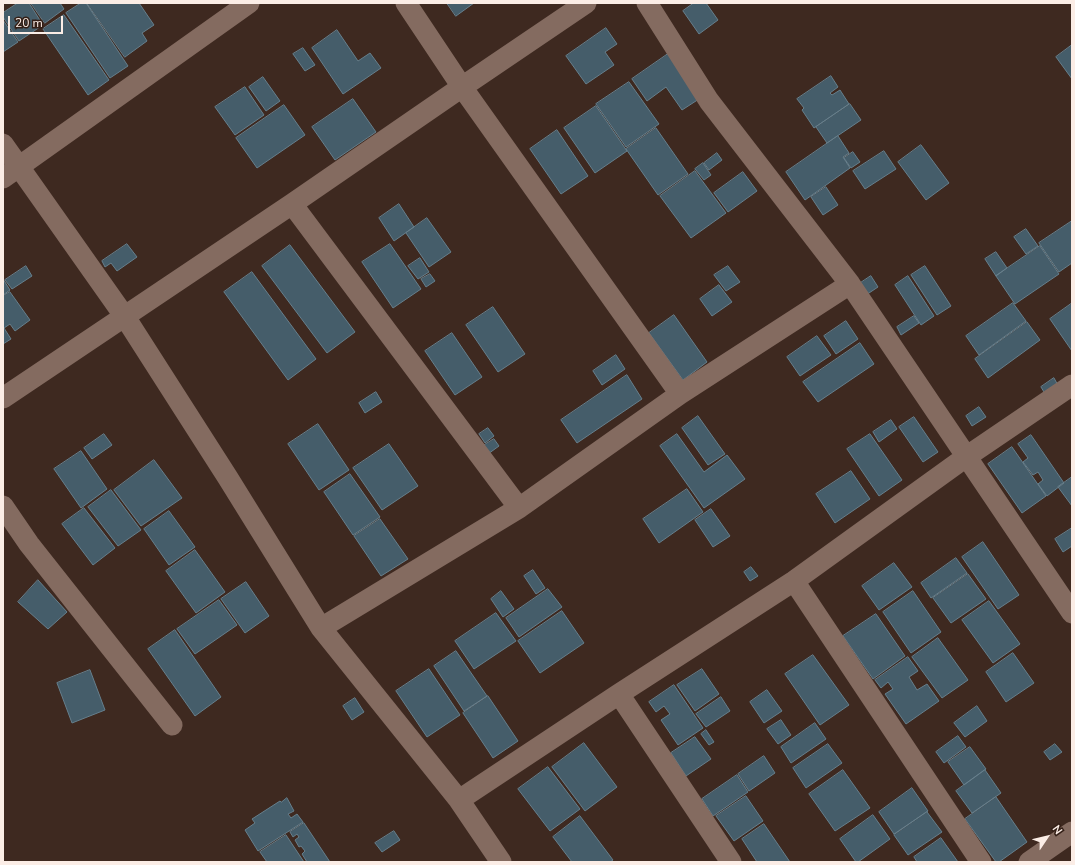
<!DOCTYPE html>
<style>
body{margin:0}
#map{position:relative;width:1075px;height:865px;overflow:hidden;background:#3e2920;font-family:"Nunito Sans",sans-serif}
canvas{display:block}
.frame{position:absolute;inset:0;border:4px solid #fbede6;pointer-events:none}
.north{position:absolute;left:1027px;top:817px;width:40px;height:40px;-webkit-text-stroke:3px #331f16;paint-order:stroke;rotate:55deg;font-size:11px;font-weight:700;line-height:16px;text-align:center;color:#fbede6}
.north::after{content:'';display:block;margin:auto;width:14px;height:18px;background:#fbede6;clip-path:polygon(50% 0,100% 100%,50% 72%,0 100%)}
.scale{position:absolute;left:8px;top:16px;width:55px;height:18px;box-sizing:border-box;border:2px solid #fbede6;border-top:0;padding-left:5px;font-size:12px;line-height:14px;white-space:nowrap;color:#fbede6;-webkit-text-stroke:3px #331f16;paint-order:stroke}
</style>
<div id="map">
<canvas width="1075" height="865"></canvas>
<div class="frame"></div>
<div class="north">N</div>
<div class="scale">20 m</div>
</div>
<script>
const ctx = document.querySelector('canvas').getContext('2d');
ctx.lineJoin = 'round';
function paint(path, color) { ctx.fillStyle = color; ctx.fill(path, 'evenodd'); }
function stroke(path, color, width, dash) { ctx.strokeStyle = color; ctx.lineWidth = width; ctx.lineCap = dash ? 'butt' : 'round'; ctx.setLineDash(dash || []); ctx.stroke(path); }
const building = new Path2D(`
 M18,3H29L43,25L19,41L3,17V13Z
 M31,3H60L64,9L45,23Z
 M81,3H86L128,66L110,78L66,13Z
 M87,3H139L154,25L142,33L147,41L125,57Z
 M447,3H474L456,16Z
 M694,3H706L718,20L699,34L683,11Z
 M64,15L109,80L88,95L43,29Z
 M3,20L18,42L3,52Z
 M606,28L617,44L605,52L614,65L586,84L566,56Z
 M337,30L358,61L370,53L381,68L343,94L312,48Z
 M1072,45V79L1056,57Z
 M303,48L315,65L305,71L293,54Z
 M668,54L699,99L682,110L666,87L647,101L632,79Z
 M831,76L838,87L830,93L832,95L840,90L849,104L814,128L802,110L804,108L797,99Z
 M263,77L280,101L266,111L249,87Z
 M629,82L659,124L626,147L596,104Z
 M245,87L264,115L235,135L215,107Z
 M353,99L376,132L335,160L312,127Z
 M850,104L861,120L827,143L816,127Z
 M284,105L305,135L257,168L236,138Z
 M596,106L627,151L595,173L564,128Z
 M656,128L688,174L658,195L626,149Z
 M557,130L588,176L561,194L530,149Z
 M838,136L849,153L843,157L850,168L805,200L786,172Z
 M921,145L949,183L926,200L898,162Z
 M884,151L896,169L865,189L853,171Z
 M853,152L860,162L851,168L844,158Z
 M717,153L722,160L709,170L704,163Z
 M703,163L711,175L704,180L695,169Z
 M695,171L726,213L691,238L660,196Z
 M743,172L757,191L728,212L714,193Z
 M826,187L838,205L823,215L811,197Z
 M399,204L414,227L394,241L379,218Z
 M427,218L451,252L429,267L406,233Z
 M1072,221V263L1059,272L1039,243Z
 M1026,229L1038,246L1026,254L1014,237Z
 M127,244L137,257L117,271L111,263L105,267L102,261Z
 M390,244L421,289L393,308L362,262Z
 M290,245L355,332L327,353L262,266Z
 M1040,246L1059,274L1015,304L996,276Z
 M996,252L1007,268L996,276L985,259Z
 M420,258L429,272L418,279L408,266Z
 M26,266L32,276L12,289L5,280Z
 M728,266L740,282L726,291L714,275Z
 M925,266L951,306L937,315L911,275Z
 M252,272L316,359L288,380L224,292Z
 M430,274L435,281L426,287L421,279Z
 M871,276L878,287L866,295L859,284Z
 M908,276L934,316L921,325L895,285Z
 M3,279L10,290L3,295Z
 M719,285L732,302L712,316L700,299Z
 M10,292L30,320L15,331L10,324L4,328L11,339L3,344V296Z
 M1013,303L1026,321L979,355L966,336Z
 M1071,304L1072,305V351L1050,319Z
 M493,307L525,354L498,372L466,325Z
 M674,315L707,362L683,380L649,333Z
 M914,316L919,323L901,335L897,327Z
 M846,321L858,339L836,354L824,336Z
 M1027,322L1040,340L988,378L975,359Z
 M452,333L482,377L455,395L425,351Z
 M817,336L831,355L800,376L787,357Z
 M860,343L874,364L818,402L803,382Z
 M616,355L625,369L602,385L593,371Z
 M627,375L642,399L577,443L561,420Z
 M1054,378L1060,389L1047,397L1041,387Z
 M376,392L382,402L365,413L359,403Z
 M979,407L986,417L972,426L966,416Z
 M698,416L725,454L708,465L682,428Z
 M914,417L938,452L923,462L899,427Z
 M891,420L897,429L879,442L873,432Z
 M318,424L349,470L319,490L288,444Z
 M488,428L494,436L485,443L479,434Z
 M104,434L112,445L92,459L84,448Z
 M677,434L704,472L727,455L745,479L704,508L660,446Z
 M870,434L902,480L879,496L847,449Z
 M1031,435L1064,483L1047,496L1038,484L1043,480L1038,472L1033,475L1023,462L1028,458L1018,444Z
 M494,439L499,446L488,454L483,446Z
 M389,444L418,486L382,510L353,468Z
 M1012,447L1046,496L1022,513L988,464Z
 M81,451L107,489L81,508L54,469Z
 M154,460L182,498L141,526L114,490Z
 M851,471L870,499L835,523L816,494Z
 M350,474L380,517L353,535L324,492Z
 M1072,477V506L1058,487Z
 M687,489L703,512L659,543L643,519Z
 M111,490L141,530L118,546L88,507Z
 M84,508L115,548L93,565L62,524Z
 M711,509L730,536L713,547L695,520Z
 M169,511L195,547L169,565L144,529Z
 M380,519L408,559L381,576L354,536Z
 M1072,528V546L1063,552L1055,539Z
 M983,542L1019,595L998,609L962,557Z
 M195,550L225,592L196,613L166,571Z
 M956,558L967,573L931,598L921,583Z
 M894,563L912,587L879,610L862,586Z
 M751,567L758,576L750,581L744,572Z
 M533,570L545,588L536,594L524,576Z
 M968,574L986,599L951,623L933,598Z
 M38,580L67,612L48,629L18,602Z
 M246,582L269,616L245,633L221,599Z
 M548,589L562,607L519,637L506,618Z
 M501,591L514,609L503,617L491,599Z
 M913,591L941,632L911,653L883,612Z
 M219,600L237,625L195,654L177,629Z
 M989,601L1020,644L993,663L962,620Z
 M562,611L584,643L540,673L518,641Z
 M496,613L516,641L474,669L455,641Z
 M876,614L905,656L873,679L843,636Z
 M175,630L221,697L195,716L148,649Z
 M938,638L968,680L942,698L912,657Z
 M456,651L487,696L464,711L434,666Z
 M1013,653L1034,683L1006,702L986,672Z
 M813,655L849,705L820,725L785,674Z
 M908,657L918,671L909,677L917,690L927,684L939,701L906,724L885,694L893,689L888,682L881,688L875,680Z
 M429,669L460,715L427,737L396,691Z
 M702,669L719,694L695,711L677,685Z
 M90,670L105,710L72,723L57,683Z
 M674,685L703,728L678,745L661,720L670,714L664,706L656,712L649,702Z
 M767,690L782,711L764,723L750,702Z
 M488,696L518,741L493,758L463,713Z
 M721,697L730,711L706,727L696,714Z
 M355,698L364,712L352,720L343,706Z
 M977,706L987,721L965,737L954,723Z
 M781,720L791,735L778,744L767,729Z
 M815,723L826,739L791,763L781,747Z
 M706,730L714,742L709,745L701,734Z
 M958,736L966,747L944,763L936,752Z
 M695,737L711,759L686,776L671,753Z
 M584,743L617,787L585,811L552,767Z
 M828,744L842,763L806,788L793,768Z
 M1055,744L1062,752L1050,760L1044,752Z
 M970,747L986,769L964,785L948,762Z
 M764,756L775,773L749,791L738,774Z
 M548,767L580,809L550,831L518,789Z
 M843,770L870,808L835,831L809,794Z
 M985,770L1001,793L972,813L956,791Z
 M737,775L748,792L713,816L702,799Z
 M912,788L928,811L894,834L879,812Z
 M746,796L763,821L734,841L716,816Z
 M996,797L1027,842L999,862H996L965,819Z
 M287,798L294,811L288,814L291,818L297,814L303,822L258,851L245,830L255,823L252,819L280,801L281,802Z
 M927,812L942,832L908,855L894,835Z
 M873,815L890,839L858,862H856L840,839Z
 M580,816L613,860L610,862H572L553,837Z
 M304,823L330,862H307L302,854L305,851L301,846L299,847L295,840L299,837L297,834L293,837L290,832Z
 M764,824L790,862H757L742,839Z
 M394,831L400,840L382,852L375,843Z
 M286,835L304,862H267L260,852Z
 M941,838L958,862H917L914,857Z`);
paint(building, '#455d6a');
stroke(building, '#667f8c', 1);
stroke(new Path2D(`
 M406,3L462,87L680,394
 M647,3L709,101L850,284L1072,613
 M3,144L125,317L228,478L321,628L459,800L501,862
 M3,178L249,3
 M292,204L519,508
 M3,398L292,204L462,87L586,3
 M3,506L29,544L172,725
 M794,581L981,862
 M321,628L519,508L680,394L850,284
 M619,694L731,862
 M459,800L619,694L794,581L966,457L1072,385
 M1029,862L1072,832`), '#846b60', 21);
</script>
